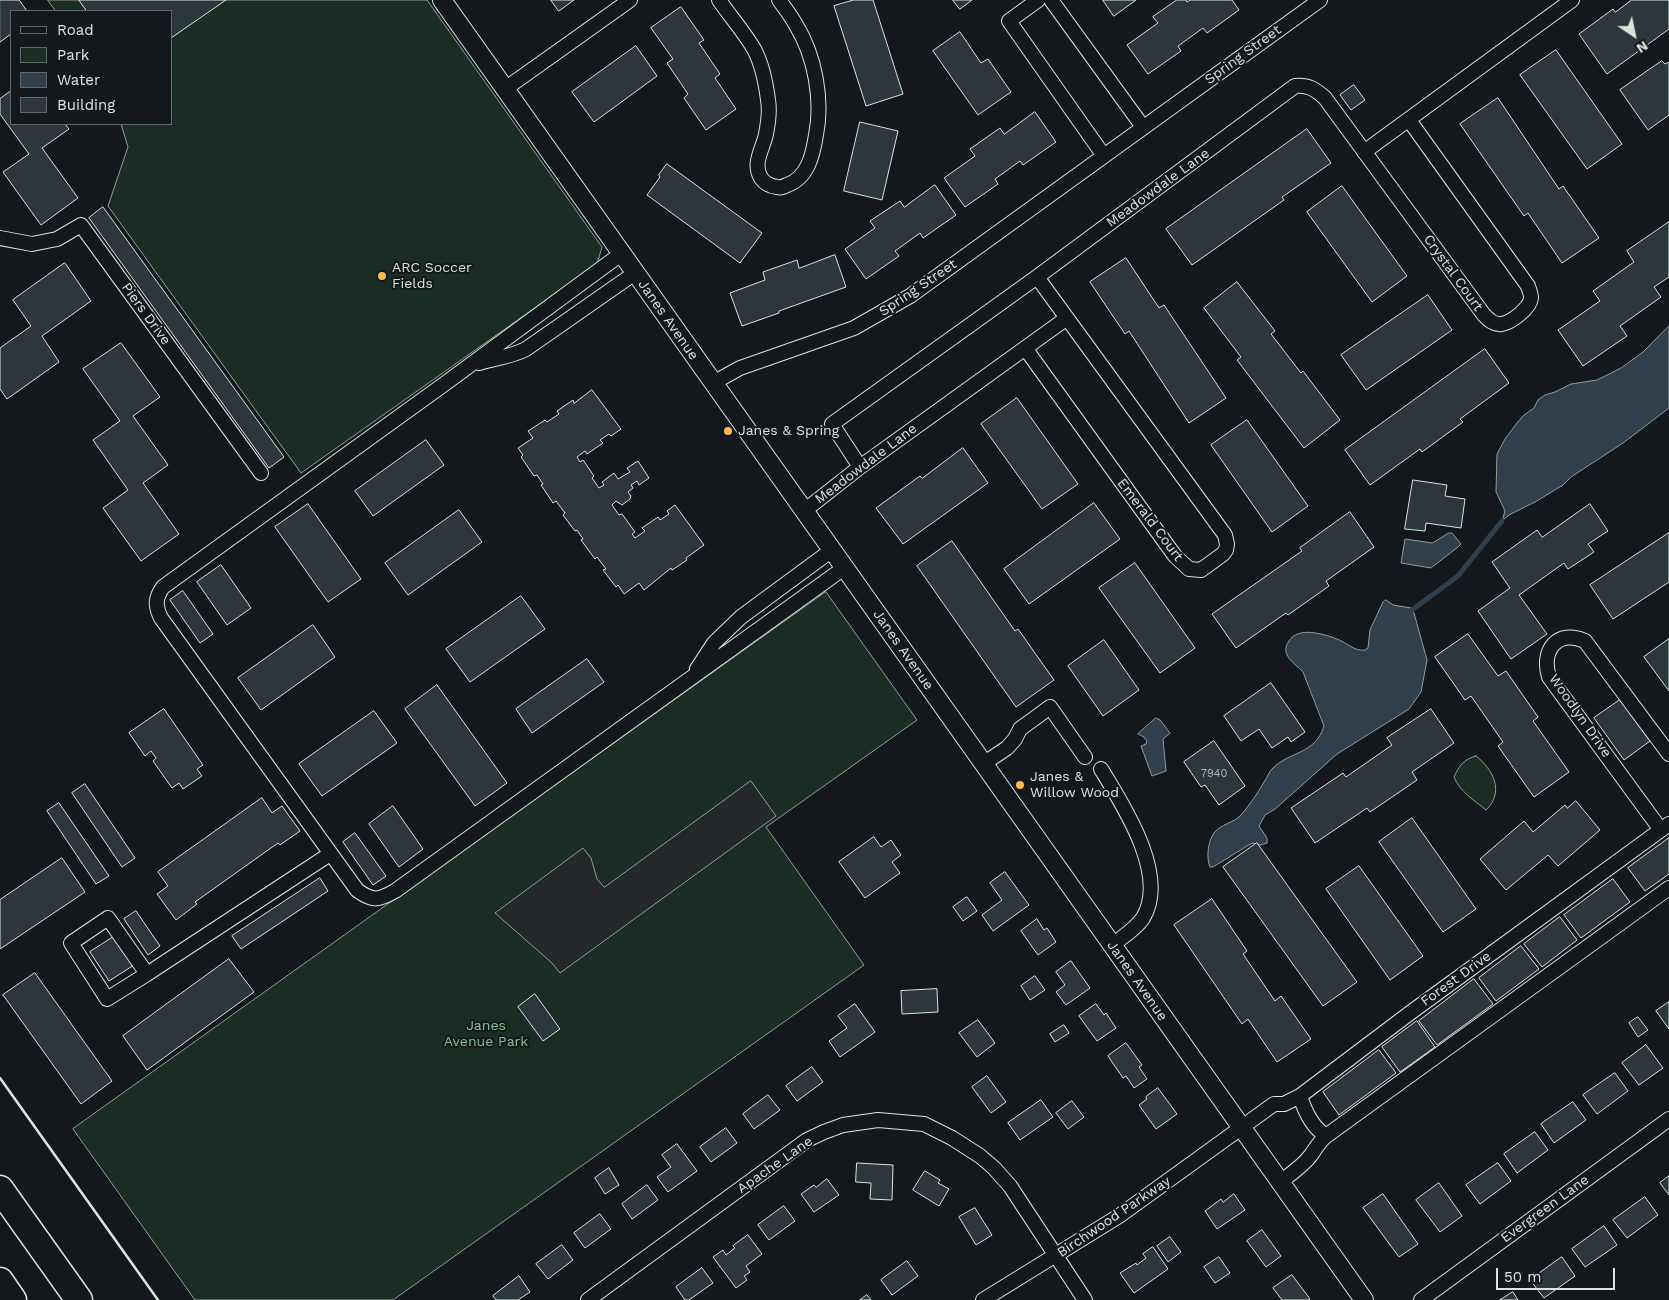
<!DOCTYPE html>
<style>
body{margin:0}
#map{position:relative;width:1669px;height:1300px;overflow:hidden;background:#14181c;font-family:"Work Sans",sans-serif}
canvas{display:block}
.legend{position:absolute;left:10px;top:10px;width:162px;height:115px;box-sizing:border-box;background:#14181c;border:1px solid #626a69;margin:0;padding:6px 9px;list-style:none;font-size:15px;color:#d8e6dc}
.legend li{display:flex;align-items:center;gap:10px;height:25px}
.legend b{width:25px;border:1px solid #626a69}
.north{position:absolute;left:1609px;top:10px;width:50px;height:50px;-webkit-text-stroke:4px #14181c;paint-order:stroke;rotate:146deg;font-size:14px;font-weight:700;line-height:20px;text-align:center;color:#d8e6dc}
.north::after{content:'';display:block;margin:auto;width:18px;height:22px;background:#d8e6dc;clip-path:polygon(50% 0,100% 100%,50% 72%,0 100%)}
.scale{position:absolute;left:1496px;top:1268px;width:119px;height:22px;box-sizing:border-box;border:2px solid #d8e6dc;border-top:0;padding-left:6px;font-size:15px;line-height:18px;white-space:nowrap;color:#d8e6dc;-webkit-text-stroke:4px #14181c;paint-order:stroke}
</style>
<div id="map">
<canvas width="1669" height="1300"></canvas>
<ul class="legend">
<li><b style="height:6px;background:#14181c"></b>Road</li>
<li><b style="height:14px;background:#1a2d24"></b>Park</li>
<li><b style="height:14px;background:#2f3f4d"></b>Water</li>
<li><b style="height:14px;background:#2c363c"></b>Building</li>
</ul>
<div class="north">N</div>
<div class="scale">50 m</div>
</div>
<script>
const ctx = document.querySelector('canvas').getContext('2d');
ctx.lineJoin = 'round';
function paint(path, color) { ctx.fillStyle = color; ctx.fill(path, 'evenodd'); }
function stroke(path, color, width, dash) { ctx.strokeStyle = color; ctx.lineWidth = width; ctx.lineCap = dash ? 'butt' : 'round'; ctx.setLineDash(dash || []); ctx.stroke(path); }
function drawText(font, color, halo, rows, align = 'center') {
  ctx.font = font + ' "Work Sans",sans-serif'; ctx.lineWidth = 4; ctx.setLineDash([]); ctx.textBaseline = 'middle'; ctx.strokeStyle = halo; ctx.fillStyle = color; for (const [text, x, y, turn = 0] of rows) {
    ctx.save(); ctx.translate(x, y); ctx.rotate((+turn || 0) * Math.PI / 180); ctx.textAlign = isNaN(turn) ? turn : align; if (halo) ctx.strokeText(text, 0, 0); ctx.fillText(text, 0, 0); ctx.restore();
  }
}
const green = new Path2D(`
 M48,0H427L602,247L597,264L301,473L108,206L128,147L121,124H171V11H56Z
 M826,592L917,720L766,827L864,965L393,1300H195L73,1129Z
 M1476,756C1493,769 1505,792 1486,810C1474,800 1460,792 1454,777C1459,766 1464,759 1476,756Z`);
paint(green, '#1a2d24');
stroke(green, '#939e99', 1);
const parking = new Path2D(`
 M751,781L776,816L560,973L552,963L495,913L583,848L591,858L597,879L604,887Z`);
paint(parking, '#24282b');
stroke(parking, '#939e99', 1);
const water = new Path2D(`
 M1669,326V408L1623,443L1571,477L1563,485L1535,502L1509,515L1502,521L1505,511L1496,492L1497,454L1505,439L1517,423L1524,415L1534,408L1538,400L1545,395L1555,392L1571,384L1597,380L1621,368L1643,352Z
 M1449,533H1452L1461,544L1458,547L1431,568L1401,563L1405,539L1432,543Z
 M1386,600L1393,605L1411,608L1414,613L1427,660L1421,692L1409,709L1337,754L1275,809L1265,815L1259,826L1267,838V843L1260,845L1252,843L1213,867H1210C1206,858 1208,841 1214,833C1220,824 1235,823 1242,814C1250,804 1258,793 1264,782C1267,778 1269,772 1272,769C1289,751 1315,755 1324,726L1303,672C1295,663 1279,655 1289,641C1298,626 1324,634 1337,639C1346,642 1355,652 1365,650L1368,648L1370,630L1383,602Z
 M1156,718L1160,720L1170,733L1163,739L1166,771L1152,776L1141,746L1146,744L1147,741L1144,737L1138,734Z`);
paint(water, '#2f3f4d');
stroke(water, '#939e99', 1);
stroke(new Path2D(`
 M1412,610L1458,576L1502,521`), '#2f3f4d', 5);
const building = new Path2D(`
 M0,0H19L27,11H11V34L0,42Z
 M79,0H226L171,38V11H87Z
 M551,0H574L559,11Z
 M854,0H873L903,94L866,106L834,6Z
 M953,0H972L960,9Z
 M1103,0H1136L1114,16Z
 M1177,0H1186L1187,2L1190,0H1232L1239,10L1207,33L1203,28L1178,46L1181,51L1148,74L1127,45L1158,23L1153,17Z
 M1632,0H1669V29L1607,74L1579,34L1613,9L1615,12Z
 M681,7L704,40L699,43L720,74L715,78L736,109L706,130L684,98L688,94L667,63L673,59L651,28Z
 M960,32L981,63L988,59L1011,92L978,115L933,51Z
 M636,46L657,76L594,122L572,92Z
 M1556,50L1622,144L1587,169L1520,75Z
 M1662,61L1665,64L1669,62V115L1648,130L1620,90Z
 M1354,85L1365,100L1351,110L1340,95Z
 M11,91V124H65L69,129L42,148L78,198L41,225L3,172L29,154L0,114V99Z
 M1498,98L1559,189L1563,186L1599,238L1562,263L1528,213L1524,216L1460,124Z
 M1035,112L1056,142L1023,165L1020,161L995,179L998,184L965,207L944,178L975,156L970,149L1000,128L1004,134Z
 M860,122L898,131L882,200L844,191Z
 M1307,129L1331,163L1282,197L1284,200L1192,265L1166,229Z
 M667,164L762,233L740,263L647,195L660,177L659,175Z
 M935,185L956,215L923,238L920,233L895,251L899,256L866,279L845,249L875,228L870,221L900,201L904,207Z
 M1342,186L1407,276L1372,302L1307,212Z
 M103,207L284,457L269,468L89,218Z
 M1669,222V277L1654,287L1661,297L1620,326L1627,336L1583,366L1558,330L1600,301L1593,291L1634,262L1627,251Z
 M835,255L846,287L779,311V313L742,326L730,293L765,280L763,272L797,260L799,268Z
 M1126,258L1159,308L1164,305L1226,398L1189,423L1129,331L1125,334L1090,282Z
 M65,263L91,301L42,336L59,362L7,399L0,389V348L31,326L13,300Z
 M1237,282L1275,331L1271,334L1301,373L1303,371L1340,420L1304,448L1237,360L1241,357L1204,308Z
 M1428,295L1452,330L1366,390L1341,355Z
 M121,343L160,397L133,416L168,465L143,483L179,534L141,561L103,508L128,490L93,440L120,421L83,369Z
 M1485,349L1509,383L1460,419L1463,422L1422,452L1420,449L1370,485L1345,450Z
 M592,390L621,429L611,436L609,434L600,440L603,443L587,454L585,451L577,457L580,462L583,460L594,476L592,478L599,488L604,485L602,482L614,473L618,479L630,472L627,468L638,461L649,478L639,485L637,481L631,485L633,488L628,492L631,496L630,499L622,505L616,501L612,505L619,515L622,514L635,532L632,534L635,538L645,531L642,528L658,517L660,520L669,514L667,511L675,505L704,545L686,558L687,560L672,570L671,568L644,590L639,583L624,594L618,585L616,587L603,570L606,569L597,557L595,559L581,540L583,539L577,530L575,531L563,515L565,513L556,501L553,503L541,485L543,484L537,475L534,476L521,457L523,455L518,448L533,438L528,431L545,420L547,422L559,414L557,411L573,400L574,403Z
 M1017,398L1078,484L1042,509L981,424Z
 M1247,420L1308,506L1272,532L1211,445Z
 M426,440L444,465L373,516L355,491Z
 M963,448L988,483L903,544L876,508L920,476L922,478Z
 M1413,480L1447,485L1445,496L1465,499L1461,528L1426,523L1425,531L1405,529Z
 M1094,503L1120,539L1029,604L1004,569Z
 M308,504L361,579L328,602L275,527Z
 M1590,504L1608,531L1588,544L1594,552L1568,569L1564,563L1519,595L1547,634L1511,659L1478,611L1510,588L1492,562L1537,530L1542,537Z
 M459,510L482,542L408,595L385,563Z
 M1350,512L1374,547L1326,581L1329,586L1288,615L1286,613L1236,648L1212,614L1302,551L1300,548Z
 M1669,533V582L1613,619L1590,585Z
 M952,541L1015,631L1018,629L1054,680L1016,707L917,566Z
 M1135,563L1195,648L1160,673L1099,588Z
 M221,565L251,608L227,625L197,582Z
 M183,591L213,634L200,643L170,600Z
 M521,596L545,629L470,682L446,649Z
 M313,625L335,657L261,710L238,678Z
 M1468,634L1498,676L1506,671L1538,717L1533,721L1569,772L1534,797L1498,746L1503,742L1471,696L1465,700L1435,657Z
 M1669,639V691L1644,657Z
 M1104,640L1139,690L1103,716L1068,666Z
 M587,659L604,682L532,733L516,709Z
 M1271,683L1305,732L1291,742L1288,737L1272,748L1259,729L1241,741L1224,716Z
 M437,685L507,783L475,806L405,709Z
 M1620,700L1650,741L1624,760L1594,718Z
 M164,709L203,765L197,769L202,776L183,789L179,783L172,788L153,761L156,758L151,751L145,756L129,733Z
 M1431,709L1454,743L1412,772L1417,780L1370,812L1367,808L1315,843L1291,808L1343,773L1346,777L1392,745L1387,738Z
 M374,711L397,743L322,796L299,764Z
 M1214,741L1245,786L1219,805L1205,785L1201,787L1184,762Z
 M85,784L135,858L122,867L72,793Z
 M262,798L272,813L282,806L300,831L280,845L278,843L195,902L197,904L176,920L157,894L168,886L158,872Z
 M1576,801L1600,830L1558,866L1548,855L1506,890L1480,859L1524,821L1533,832L1565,805L1567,808Z
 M59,803L109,876L96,884L47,811Z
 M393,806L423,849L399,867L369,824Z
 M1412,818L1476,909L1443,932L1379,842Z
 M355,833L386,876L373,885L343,842Z
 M874,837L881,847L891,840L901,855L892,862L900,873L865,898L839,862Z
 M1669,838V874L1645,891L1628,868Z
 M1257,843L1357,982L1323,1006L1223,867Z
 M62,858L85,892L0,949V900Z
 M1359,866L1423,956L1390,980L1326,889Z
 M1005,872L1029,905L993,931L982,915L1002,900L990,883Z
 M320,878L328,891L241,949L232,936Z
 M1613,879L1630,902L1581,938L1564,915Z
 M967,897L977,911L963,921L953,907Z
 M1212,899L1247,951L1243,954L1275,1001L1281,996L1311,1039L1277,1062L1248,1019L1242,1024L1174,925Z
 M136,911L160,946L148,955L124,919Z
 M1560,917L1577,940L1542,967L1524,944Z
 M1037,919L1044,930L1047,928L1056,942L1038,955L1021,931Z
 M115,936L134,965L109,981L90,952Z
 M1521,946L1539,969L1496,1001L1479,978Z
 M229,959L254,992L147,1070L123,1036Z
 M1071,961L1090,988L1066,1005L1056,992L1065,985L1056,972Z
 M35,973L112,1081L81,1104L3,995Z
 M1035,976L1045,990L1030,1000L1021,986Z
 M1474,979L1493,1004L1437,1045L1419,1021Z
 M937,989L938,1012L902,1014L901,991Z
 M535,994L560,1029L543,1041L518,1007Z
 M1669,1002V1029L1656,1011Z
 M855,1004L875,1032L840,1057L829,1041L847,1028L838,1016Z
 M1096,1004L1104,1015L1106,1013L1116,1028L1097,1041L1079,1016Z
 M1638,1017L1648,1030L1638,1037L1629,1023Z
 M978,1020L995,1043L977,1057L959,1033Z
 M1417,1021L1435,1047L1400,1072L1382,1047Z
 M1064,1025L1069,1033L1055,1042L1050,1034Z
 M1126,1043L1142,1065L1139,1067L1147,1079L1134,1088L1126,1076L1123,1078L1108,1056Z
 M1646,1045L1663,1068L1639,1085L1622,1063Z
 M1379,1050L1396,1073L1339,1115L1323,1092Z
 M812,1067L823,1082L797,1101L786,1086Z
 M1615,1073L1628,1091L1597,1114L1583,1095Z
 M987,1076L1006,1102L991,1113L972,1087Z
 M1158,1088L1177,1114L1156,1129L1139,1105L1147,1099L1146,1097Z
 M768,1095L780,1110L754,1129L743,1114Z
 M1041,1100L1053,1117L1020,1140L1008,1123Z
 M1072,1101L1084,1117L1068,1129L1056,1113Z
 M1573,1102L1586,1120L1554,1143L1541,1124Z
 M726,1128L737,1143L711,1162L700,1147Z
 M1535,1132L1548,1150L1517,1173L1504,1154Z
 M677,1144L697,1171L668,1192L657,1177L671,1167L662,1155Z
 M857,1163L893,1165L892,1200L870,1199L871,1183L856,1182Z
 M1498,1163L1511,1181L1480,1204L1466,1185Z
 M609,1168L619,1185L605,1194L595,1178Z
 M925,1171L940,1180L938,1183L949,1189L939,1206L913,1190Z
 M1669,1176V1195L1660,1183Z
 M827,1179L839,1195L814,1212L801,1194L814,1185L816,1187Z
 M1439,1183L1462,1216L1440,1232L1416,1200Z
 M647,1185L658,1200L632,1219L622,1204Z
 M1234,1194L1245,1210L1217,1229L1205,1211L1221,1199L1223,1202Z
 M1383,1194L1418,1244L1399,1257L1363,1208Z
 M1645,1197L1658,1215L1627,1238L1613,1220Z
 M784,1206L795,1221L769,1240L758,1225Z
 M975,1208L992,1235L976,1245L959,1217Z
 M600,1214L611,1229L585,1248L574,1233Z
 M1604,1226L1617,1245L1585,1267L1572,1249Z
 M1262,1230L1281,1256L1266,1267L1247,1241Z
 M748,1235L762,1254L746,1266L750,1272L744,1276L747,1280L736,1288L713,1257L723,1250L726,1255L735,1248L733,1246Z
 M1170,1237L1181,1252L1168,1262L1157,1246Z
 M562,1245L573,1260L548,1279L536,1264Z
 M1153,1247L1168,1269L1134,1293L1120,1273L1136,1263L1137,1265L1146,1258L1143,1254Z
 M1219,1257L1230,1273L1215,1283L1204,1267Z
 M1562,1257L1575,1276L1544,1298L1530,1280Z
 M907,1261L918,1276L892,1295L881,1280Z
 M702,1268L713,1283L689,1300H685L676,1287Z
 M1292,1275L1310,1299L1308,1300H1282L1273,1288Z
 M519,1276L530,1292L518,1300H496L493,1296Z
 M1513,1292L1518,1300H1500Z
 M867,1295L871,1300H860Z`);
paint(building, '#2c363c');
stroke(building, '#d8e6dc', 1);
const minor = new Path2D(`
 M719,0C730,16 744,32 754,49C762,64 766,84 768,100C770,111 768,124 766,134C763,149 752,163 761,178C765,184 770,186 777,187C781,188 783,187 787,185C808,178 813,154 816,135C823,100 815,56 796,25C791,16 785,8 779,0
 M1038,0L1009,21L1104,156
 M1051,0L1143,127
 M505,89L630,0
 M1364,152L1572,0
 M0,238L32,244L57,239L81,225L261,473
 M621,254L443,385L163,587C155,598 155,606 161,618L357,890C373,902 379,900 395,891L844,568
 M1025,348L1175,556L1189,569L1201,570L1223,554L1226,550L1227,544L1225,535L1037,277L1295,86C1309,85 1315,89 1325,98L1484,315C1489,320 1494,325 1502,324C1512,322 1530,308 1531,298C1531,294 1529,289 1528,286L1409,120
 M479,363C495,358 511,357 526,349L635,273
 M713,383L740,368L854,328L910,296L1320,0
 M860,467L832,424L1037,277
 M804,511L860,467L1067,318
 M697,669L714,643L741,617L832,550
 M983,764L1007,748L1015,739L1020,729L1050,707L1085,757
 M1101,769C1123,805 1169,875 1143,918C1135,930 1122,937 1111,946
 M1661,830L1549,677C1541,650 1557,629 1585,641L1669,754
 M108,918L147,974L107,999L71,943Z
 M147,974L330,854
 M1300,1096C1305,1112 1312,1127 1326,1136
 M1280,1182C1291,1174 1303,1166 1311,1155C1316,1148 1319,1142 1326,1136L1669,888
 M588,1300L807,1140L824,1132L843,1125L878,1120L924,1124L952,1138L980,1156L994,1168L1010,1186L1085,1300
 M983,1300L1119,1216L1274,1104H1284L1300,1096L1410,1013L1669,824
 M1421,1300L1669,1119`);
const tertiary = new Path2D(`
 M442,0L1364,1300`);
const motorway = new Path2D(`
 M0,1189L79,1300
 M0,1281L13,1300`);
stroke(minor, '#d8e6dc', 16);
stroke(tertiary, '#d8e6dc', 20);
stroke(motorway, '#d8e6dc', 29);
stroke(minor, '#14181c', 14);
stroke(tertiary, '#14181c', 18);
stroke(motorway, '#14181c', 26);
stroke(new Path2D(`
 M0,1078L158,1300`), '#d8e6dc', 2.5);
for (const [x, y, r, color] of [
 [382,276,5,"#ffb74d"],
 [728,431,5,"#ffb74d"],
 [1020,785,5,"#ffb74d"]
]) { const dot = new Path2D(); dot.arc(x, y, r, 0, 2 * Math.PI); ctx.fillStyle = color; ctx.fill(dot); stroke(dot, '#14181c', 2); }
drawText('11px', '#adbab4', null, [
 ["7940",1214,774]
]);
drawText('14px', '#d8e6dc', '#14181c', [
 ["Spring Street",1243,55,-36],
 ["Meadowdale Lane",1158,188,-36],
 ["Crystal Court",1453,273,54],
 ["Spring Street",918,288,-34],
 ["Piers Drive",146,314,54],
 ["Janes Avenue",668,320,55],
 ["Meadowdale Lane",866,464,-37],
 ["Emerald Court",1150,520,53],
 ["Janes Avenue",903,650,55],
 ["Woodlyn Drive",1580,716,55],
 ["Forest Drive",1456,979,-36],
 ["Janes Avenue",1137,981,55],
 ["Apache Lane",775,1165,-35],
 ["Evergreen Lane",1545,1209,-36],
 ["Birchwood Parkway",1114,1217,-34]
]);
drawText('14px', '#d8e6dc', '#14181c', [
 ["ARC Soccer",392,268],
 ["Fields",392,284],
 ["Janes & Spring",738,431],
 ["Janes &",1030,777],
 ["Willow Wood",1030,793]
], 'left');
drawText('14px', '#8ac095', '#14181c', [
 ["Janes",486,1026],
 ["Avenue Park",486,1042]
]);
</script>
